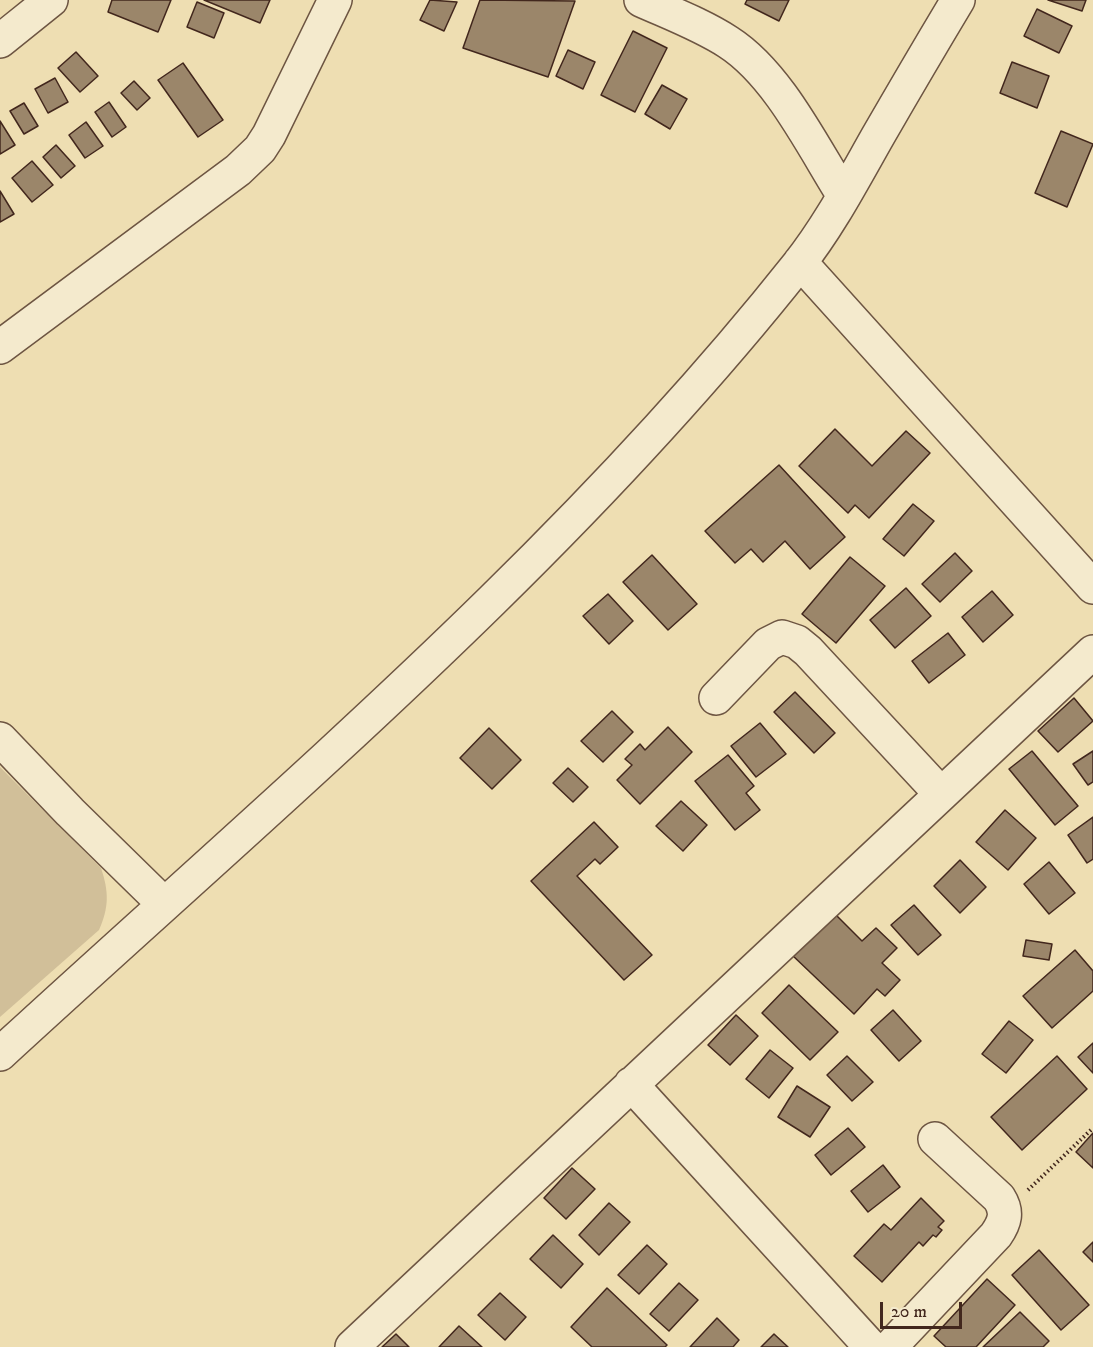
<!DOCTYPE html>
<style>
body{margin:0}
#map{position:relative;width:1093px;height:1347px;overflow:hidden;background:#eedeb2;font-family:"IM FELL DW Pica",serif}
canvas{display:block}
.scale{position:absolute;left:880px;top:1302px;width:82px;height:27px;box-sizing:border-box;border:3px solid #42271d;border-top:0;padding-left:8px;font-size:18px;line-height:21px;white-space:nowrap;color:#42271d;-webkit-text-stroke:4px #f4eacd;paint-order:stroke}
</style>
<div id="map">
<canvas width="1093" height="1347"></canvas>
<div class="scale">20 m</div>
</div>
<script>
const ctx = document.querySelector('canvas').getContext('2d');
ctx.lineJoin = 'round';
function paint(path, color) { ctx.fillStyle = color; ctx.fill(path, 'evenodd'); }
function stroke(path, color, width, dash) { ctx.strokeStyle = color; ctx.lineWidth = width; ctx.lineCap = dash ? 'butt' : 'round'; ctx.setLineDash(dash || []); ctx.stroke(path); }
paint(new Path2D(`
 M0,767L101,868C109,892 109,907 99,930L0,1017Z`), '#d1bf99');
const building = new Path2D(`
 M112,0H171L158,32L108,12Z
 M204,0H270L260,23Z
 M430,0L457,2L444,31L420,20Z
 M480,0L575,1L548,77L463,48Z
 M747,0H789L779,21L745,4Z
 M1048,0H1086L1082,11Z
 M197,2L224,13L214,38L187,27Z
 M1037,9L1072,26L1059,53L1024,36Z
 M633,31L667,48L635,112L601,95Z
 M568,50L595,62L583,89L556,76Z
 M76,52L98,76L80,92L58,68Z
 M1012,62L1049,76L1037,108L1000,93Z
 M183,63L223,120L198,137L158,80Z
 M55,78L68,102L48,113L35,89Z
 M134,81L150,98L137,110L121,93Z
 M662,85L687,99L670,129L645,114Z
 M109,102L126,127L112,137L95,112Z
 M24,103L38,126L24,134L10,111Z
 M0,121L15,145L0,154Z
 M86,122L103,146L85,158L69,135Z
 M1061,131L1093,144L1067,207L1035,193Z
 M56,145L75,166L61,178L43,157Z
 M32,161L53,185L32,202L12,178Z
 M0,191L14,214L0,222Z
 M835,429L872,466L906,431L930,453L869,518L855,505L848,513L799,466Z
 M779,465L845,537L810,569L785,541L763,562L751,549L735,563L705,531Z
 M913,504L934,521L904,556L883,539Z
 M955,553L972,571L940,602L922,584Z
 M652,555L697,604L668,630L623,582Z
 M850,557L885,586L836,643L802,614Z
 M906,588L931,616L895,648L870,620Z
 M992,591L1013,615L983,642L962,617Z
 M608,594L633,621L609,644L583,616Z
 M948,633L965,655L929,683L912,661Z
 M795,692L835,733L814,753L774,712Z
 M1074,698L1093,721L1058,752L1038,731Z
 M612,711L633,732L603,762L581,741Z
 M760,723L786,754L756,777L731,746Z
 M668,727L692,752L640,804L617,780L632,765L625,759L640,744L645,750Z
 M489,728L521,760L492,789L460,758Z
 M1032,751L1078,806L1055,825L1009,769Z
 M1093,751V782L1088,785L1073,764Z
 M728,755L754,786L746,793L760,810L735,830L695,781Z
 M568,768L588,787L573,802L553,783Z
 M681,801L707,825L683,851L656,826Z
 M1005,810L1036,838L1008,870L976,842Z
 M1093,817V859L1087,863L1068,835Z
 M594,822L618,847L600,864L595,859L577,876L652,955L624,980L531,881Z
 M960,860L986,887L960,913L934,886Z
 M1049,862L1075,893L1049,914L1024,884Z
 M914,905L941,935L918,955L891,925Z
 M832,911L862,941L876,928L897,948L882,963L900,980L885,996L877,989L854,1014L791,954Z
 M1026,940L1052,944L1049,960L1023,956Z
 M1075,950L1093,971V991L1052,1028L1023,996Z
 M789,985L838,1032L810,1060L762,1013Z
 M893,1010L921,1041L899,1061L871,1030Z
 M736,1015L758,1036L730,1065L708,1045Z
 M1009,1021L1033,1040L1006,1073L982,1054Z
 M1093,1043V1073L1078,1057Z
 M770,1050L793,1068L769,1098L746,1079Z
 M847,1056L873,1082L852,1101L827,1075Z
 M1057,1056L1087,1089L1022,1150L991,1117Z
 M797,1086L830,1107L810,1137L778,1117Z
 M848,1128L865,1147L831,1175L815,1155Z
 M1093,1133V1168L1076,1152Z
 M883,1165L900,1187L868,1212L851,1191Z
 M572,1168L595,1189L566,1219L544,1198Z
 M921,1198L944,1221L938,1227L942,1230L936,1237L933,1235L923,1246L919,1242L882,1282L854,1256L884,1224L891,1230Z
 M609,1203L630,1222L599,1255L579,1235Z
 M553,1235L583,1264L561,1288L530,1259Z
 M1093,1242V1262L1083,1252Z
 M647,1245L667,1264L639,1294L618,1275Z
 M1039,1250L1089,1305L1061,1330L1012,1275Z
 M987,1279L1015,1305L976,1347H946L934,1336Z
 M679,1283L698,1300L669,1331L650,1314Z
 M607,1288L667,1345L665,1347H592L571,1327Z
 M500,1293L526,1317L505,1340L478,1315Z
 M1020,1312L1049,1341L1043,1347H983Z
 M717,1318L739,1340L733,1347H690Z
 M459,1326L482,1347H439Z
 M396,1334L409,1347H382Z
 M774,1334L788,1347H761Z`);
paint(building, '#9b866a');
stroke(building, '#42271d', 1.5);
const minor = new Path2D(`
 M641,0C670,13 702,25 728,42C778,74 813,147 844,196
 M0,41L51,0
 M800,262L1093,587
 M0,347L238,170L260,149L269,135L335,0
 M716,698L768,644L782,637L797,642L808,651L941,794
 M0,739L70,812L164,904
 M0,1054C275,801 565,559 798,265C829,226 853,180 878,136C904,91 931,45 958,0
 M631,1084L871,1347
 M352,1347L1093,652
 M890,1347L996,1235C1005,1222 1008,1212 999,1198L935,1139`);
stroke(minor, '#6d5542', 36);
stroke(new Path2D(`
 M1028,1190L1093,1128`), '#42271d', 4, [1.5, 3]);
stroke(minor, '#f4eacd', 33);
</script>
